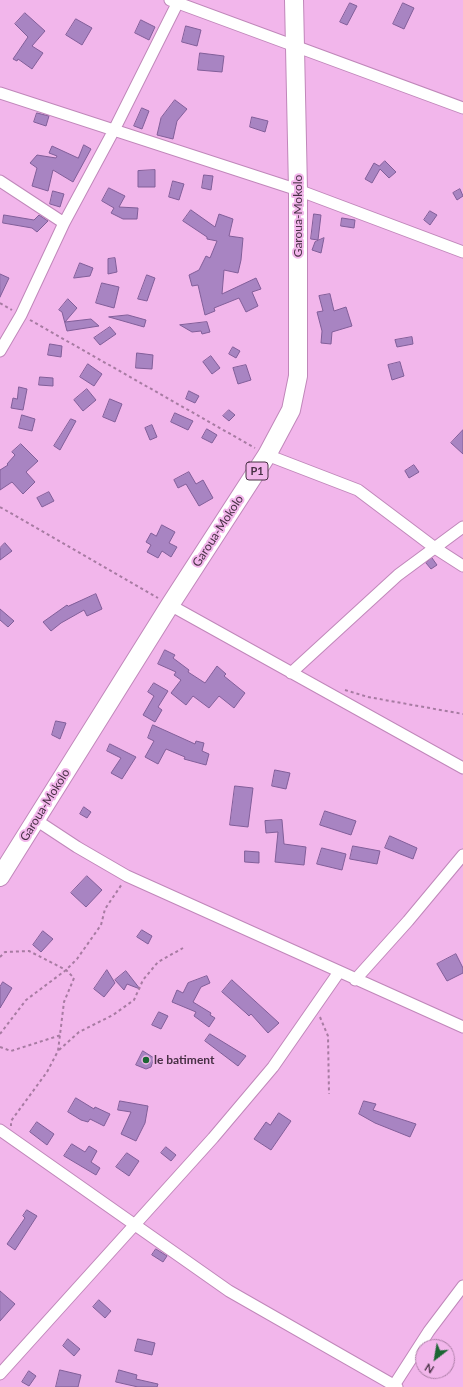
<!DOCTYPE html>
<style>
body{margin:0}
#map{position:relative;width:463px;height:1387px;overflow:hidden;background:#f2b6eb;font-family:Lato,sans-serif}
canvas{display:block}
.north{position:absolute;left:415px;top:1339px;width:40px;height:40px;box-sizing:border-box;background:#f2b6eb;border:1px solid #ae80a9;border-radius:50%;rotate:211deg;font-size:11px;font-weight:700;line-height:16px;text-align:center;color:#483045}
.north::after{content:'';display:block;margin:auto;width:14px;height:18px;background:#1b6633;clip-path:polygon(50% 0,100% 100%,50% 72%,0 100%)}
</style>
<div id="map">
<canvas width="463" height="1387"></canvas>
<div class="north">N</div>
</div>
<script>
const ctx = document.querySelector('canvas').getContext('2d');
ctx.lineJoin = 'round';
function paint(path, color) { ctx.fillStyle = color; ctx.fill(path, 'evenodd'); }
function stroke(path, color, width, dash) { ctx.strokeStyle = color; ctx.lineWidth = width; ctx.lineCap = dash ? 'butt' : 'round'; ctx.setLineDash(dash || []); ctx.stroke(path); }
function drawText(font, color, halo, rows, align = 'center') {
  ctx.font = font + ' Lato,sans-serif'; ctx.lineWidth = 4; ctx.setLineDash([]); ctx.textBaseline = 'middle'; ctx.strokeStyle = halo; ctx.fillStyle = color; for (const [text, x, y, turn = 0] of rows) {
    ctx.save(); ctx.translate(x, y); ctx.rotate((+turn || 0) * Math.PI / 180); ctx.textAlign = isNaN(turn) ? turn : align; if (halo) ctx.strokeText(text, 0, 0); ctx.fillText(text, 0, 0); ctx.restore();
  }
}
const building = new Path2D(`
 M350,3L357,6L347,25L340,22Z
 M403,3L414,8L404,29L393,24Z
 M25,13L45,31L32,46L43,53L32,69L18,59L17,61L13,59L28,37L15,24Z
 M76,19L92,28L82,45L66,35Z
 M141,20L155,27L149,40L135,33Z
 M186,26L201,30L197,46L182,42Z
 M200,53L224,56L222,72L198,70Z
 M175,100L187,109L177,121L173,139L157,135L161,118Z
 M142,108L149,111L142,129L134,126Z
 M37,113L49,116L46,126L34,122Z
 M252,117L268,121L265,132L250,127Z
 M84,145L91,149L73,182L53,170L48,191L32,186L37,168L30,163L37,155L56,158L57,156L49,153L52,146L78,158Z
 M385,161L396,172L389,178L380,169L372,183L365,179L374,163L379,166Z
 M155,170V187H138V171Z
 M204,175L213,176L211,190L202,188Z
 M173,181L184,184L179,200L169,197Z
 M109,188L125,196L119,207L138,208L137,219H123L111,213L114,208L102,201Z
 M460,189L463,196L457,200L453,193Z
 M53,191L64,194L60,207L50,204Z
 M191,210L215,227L219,214L233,219L229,236L243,238L241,260L238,273L224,270L222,294L256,278L261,289L252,292L258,306L246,312L239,298L214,308L215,311L205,315L198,285L192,286L189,275L199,270L206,256L210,258L217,241L207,239V237L183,221Z
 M430,211L437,215L430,225L424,220Z
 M314,214L321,215L318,240L311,239Z
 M4,215L34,220L39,215L48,221L37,232L32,228L3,223Z
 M342,218L355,220L354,228L341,226Z
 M324,238L321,253L312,250L315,242Z
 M115,258L117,272L108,274V259Z
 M80,263L93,268L90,276L74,278Z
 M0,274L9,278L0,297Z
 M147,275L155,278L147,301L138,299Z
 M102,283L119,287L114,308L96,303Z
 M330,294L334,311L346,307L352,326L332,332L331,344L321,343L322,331L317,312L323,311L319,296Z
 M68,299L77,308L65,322L91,319L99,326L67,331L62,312L59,310Z
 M128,315L146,320L144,327L109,317Z
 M207,322L210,332L202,334L201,331L192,332L180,325Z
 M110,327L116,334L100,345L94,338Z
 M412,337L413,344L397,347L395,340Z
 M50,344L62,346L61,357L48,355Z
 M233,347L240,351L236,358L229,354Z
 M137,353L153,355L152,369L136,368Z
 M211,356L220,368L212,374L203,362Z
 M400,362L404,376L392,380L388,365Z
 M88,364L102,374L94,386L80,377Z
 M246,365L251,380L238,384L233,368Z
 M40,377L53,378V386L39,385Z
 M19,387L27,389L23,410L11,408L13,398L17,399Z
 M87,389L96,400L83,411L74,400Z
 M189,391L199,396L195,403L186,399Z
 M110,399L122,404L115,422L103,417Z
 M229,410L235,415L229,421L223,416Z
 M175,413L193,421L188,430L171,422Z
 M22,415L35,419L32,431L19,428Z
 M71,419L76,421L60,450L54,446Z
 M152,425L157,437L150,440L145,428Z
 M207,429L217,435L212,443L202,438Z
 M463,430V454L451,443Z
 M21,444L38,461L26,472L35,482L23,494L12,482L0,490V470L8,465L7,464L15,455L12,452Z
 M414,465L419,472L409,478L405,471Z
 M189,472L196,484L203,480L213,498L199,506L186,484L178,488L174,480Z
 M49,492L54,501L42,507L37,498Z
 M162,525L175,532L169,543L177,547L171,557L162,551L158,558L147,552L151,545L146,542L151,533L156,536Z
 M5,543L12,551L0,560V548Z
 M432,558L437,565L431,569L426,563Z
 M96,594L102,609L87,616L84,610L61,623L51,631L43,622L67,605L68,606Z
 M0,609L14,621L8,627L0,620Z
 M165,650L175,655L173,658L189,670L188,672L205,683L217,666L226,674L224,676L245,693L234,708L219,696L209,708L193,696L186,705L171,693L181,680L174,675L176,672L158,664Z
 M154,683L168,691L158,707L162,710L155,722L143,715L154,696L148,692Z
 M56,721L66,723L60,739L52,735Z
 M153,725L195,744L196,741L204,743L202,751L209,754L206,765L184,759L185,757L166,749L158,764L145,757L154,741L148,738Z
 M110,744L136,757L122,779L111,773L121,758L107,751Z
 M275,770L290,773L286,789L272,786Z
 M235,786L253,788L248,827L230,825Z
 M84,807L91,812L87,818L80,814Z
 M325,811L356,821L351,835L320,825Z
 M282,820L284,844L306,847L304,865L275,862L278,832L266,833L265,821Z
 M390,836L417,848L413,859L385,848Z
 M353,846L380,851L377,864L350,859Z
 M322,848L346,854L342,870L317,864Z
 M245,851L259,852V863L245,862Z
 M87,876L102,890L86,907L71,893Z
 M142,930L152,936L148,944L137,937Z
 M43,931L53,939L41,952L33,945Z
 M456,954L463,968V973L447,981L437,964Z
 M107,970L115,983L104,997L94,989Z
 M126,971L140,989L127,984L124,990L115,980Z
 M207,976L210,983L201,987L193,1002L211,1013L210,1015L215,1018L209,1027L194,1016L196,1012L172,1002L177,990L183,993L188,983Z
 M232,980L279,1023L268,1033L251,1014L249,1016L246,1013L222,992Z
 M3,982L12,988L0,1008V987Z
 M159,1012L168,1016L161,1029L152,1025Z
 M210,1034L246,1056L238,1066L205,1041Z
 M143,1051L154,1058L151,1067L146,1069L136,1065Z
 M76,1098L94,1109L95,1107L110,1114L104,1126L90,1119L88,1122L81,1120L68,1112Z
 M120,1101L148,1106L145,1123L136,1141L121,1134L131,1112L118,1110Z
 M364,1101L376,1104L373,1110L416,1124L410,1137L375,1123L359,1114Z
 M279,1113L291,1121L271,1150L254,1139L266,1122L270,1125Z
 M37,1122L54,1134L47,1145L30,1132Z
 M72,1144L85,1152L89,1146L97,1151L91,1162L100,1168L96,1175L64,1156Z
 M166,1147L176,1155L171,1161L161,1153Z
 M127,1153L139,1161L129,1176L116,1167Z
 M27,1210L37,1216L15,1250L7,1244L25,1218L23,1216Z
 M156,1249L167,1256L163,1262L152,1255Z
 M0,1291L15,1304L0,1321Z
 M99,1300L111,1311L105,1318L93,1307Z
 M68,1339L80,1349L74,1356L63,1346Z
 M138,1339L155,1343L152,1355L135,1351Z
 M60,1370L81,1375L78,1387H56Z
 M119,1370L137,1375L136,1379L158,1384L157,1387H138L116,1382Z
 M29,1371L36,1376L29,1386L22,1382Z`);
paint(building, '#a884c2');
stroke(building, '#815e99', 1);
const minor = new Path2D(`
 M170,0L463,108
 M0,93L298,190L463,252
 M0,181L64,223
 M0,351L21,315L64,223L114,130L179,0
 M267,455L358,490L435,548L463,566
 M170,605L463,768
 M291,673L398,575L463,527
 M36,820L77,847L127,876L463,1027
 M355,980L408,921L463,855
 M0,1130L229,1291L397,1387
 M0,1374L213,1138L273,1067L339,972
 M393,1387L429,1331L463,1286`);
const primary = new Path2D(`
 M0,877L170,605L267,455L291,410L298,376V190L294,0`);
stroke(minor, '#c087ba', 13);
stroke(primary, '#c087ba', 20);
stroke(new Path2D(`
 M0,303L12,310
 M30,320L255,448
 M0,507L158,598
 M345,690L368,697L463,714
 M0,957L5,952L29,951L66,970L74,978L64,1002L58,1051L47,1072L11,1121V1126
 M320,1017L328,1036L329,1094
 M0,1034L26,1000L66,970L77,959L101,925L105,909L122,884
 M0,1047L11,1051L61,1035
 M59,1050L79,1032L113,1015L134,1000L143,980L158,962L183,948`), '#a77ba2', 2, [3, 3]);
stroke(minor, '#fff', 11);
stroke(primary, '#fff', 18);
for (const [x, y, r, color] of [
 [146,1060,4,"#1b6633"]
]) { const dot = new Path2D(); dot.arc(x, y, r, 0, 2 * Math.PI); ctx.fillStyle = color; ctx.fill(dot); stroke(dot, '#f2b6eb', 1.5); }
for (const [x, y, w] of [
 [257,471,22]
]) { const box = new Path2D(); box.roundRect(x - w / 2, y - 9, w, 18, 3); ctx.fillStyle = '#f2b6eb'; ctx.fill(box); stroke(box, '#483045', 1); }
drawText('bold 11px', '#483045', null, [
 ["P1",257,471]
]);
drawText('12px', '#483045', '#f2b6eb', [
 ["Garoua-Mokolo",298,216,-90],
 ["Garoua-Mokolo",218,531,-57],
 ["Garoua-Mokolo",45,805,-58]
]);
drawText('bold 12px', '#483045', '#f2b6eb', [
 ["le batiment",154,1060]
], 'left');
</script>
